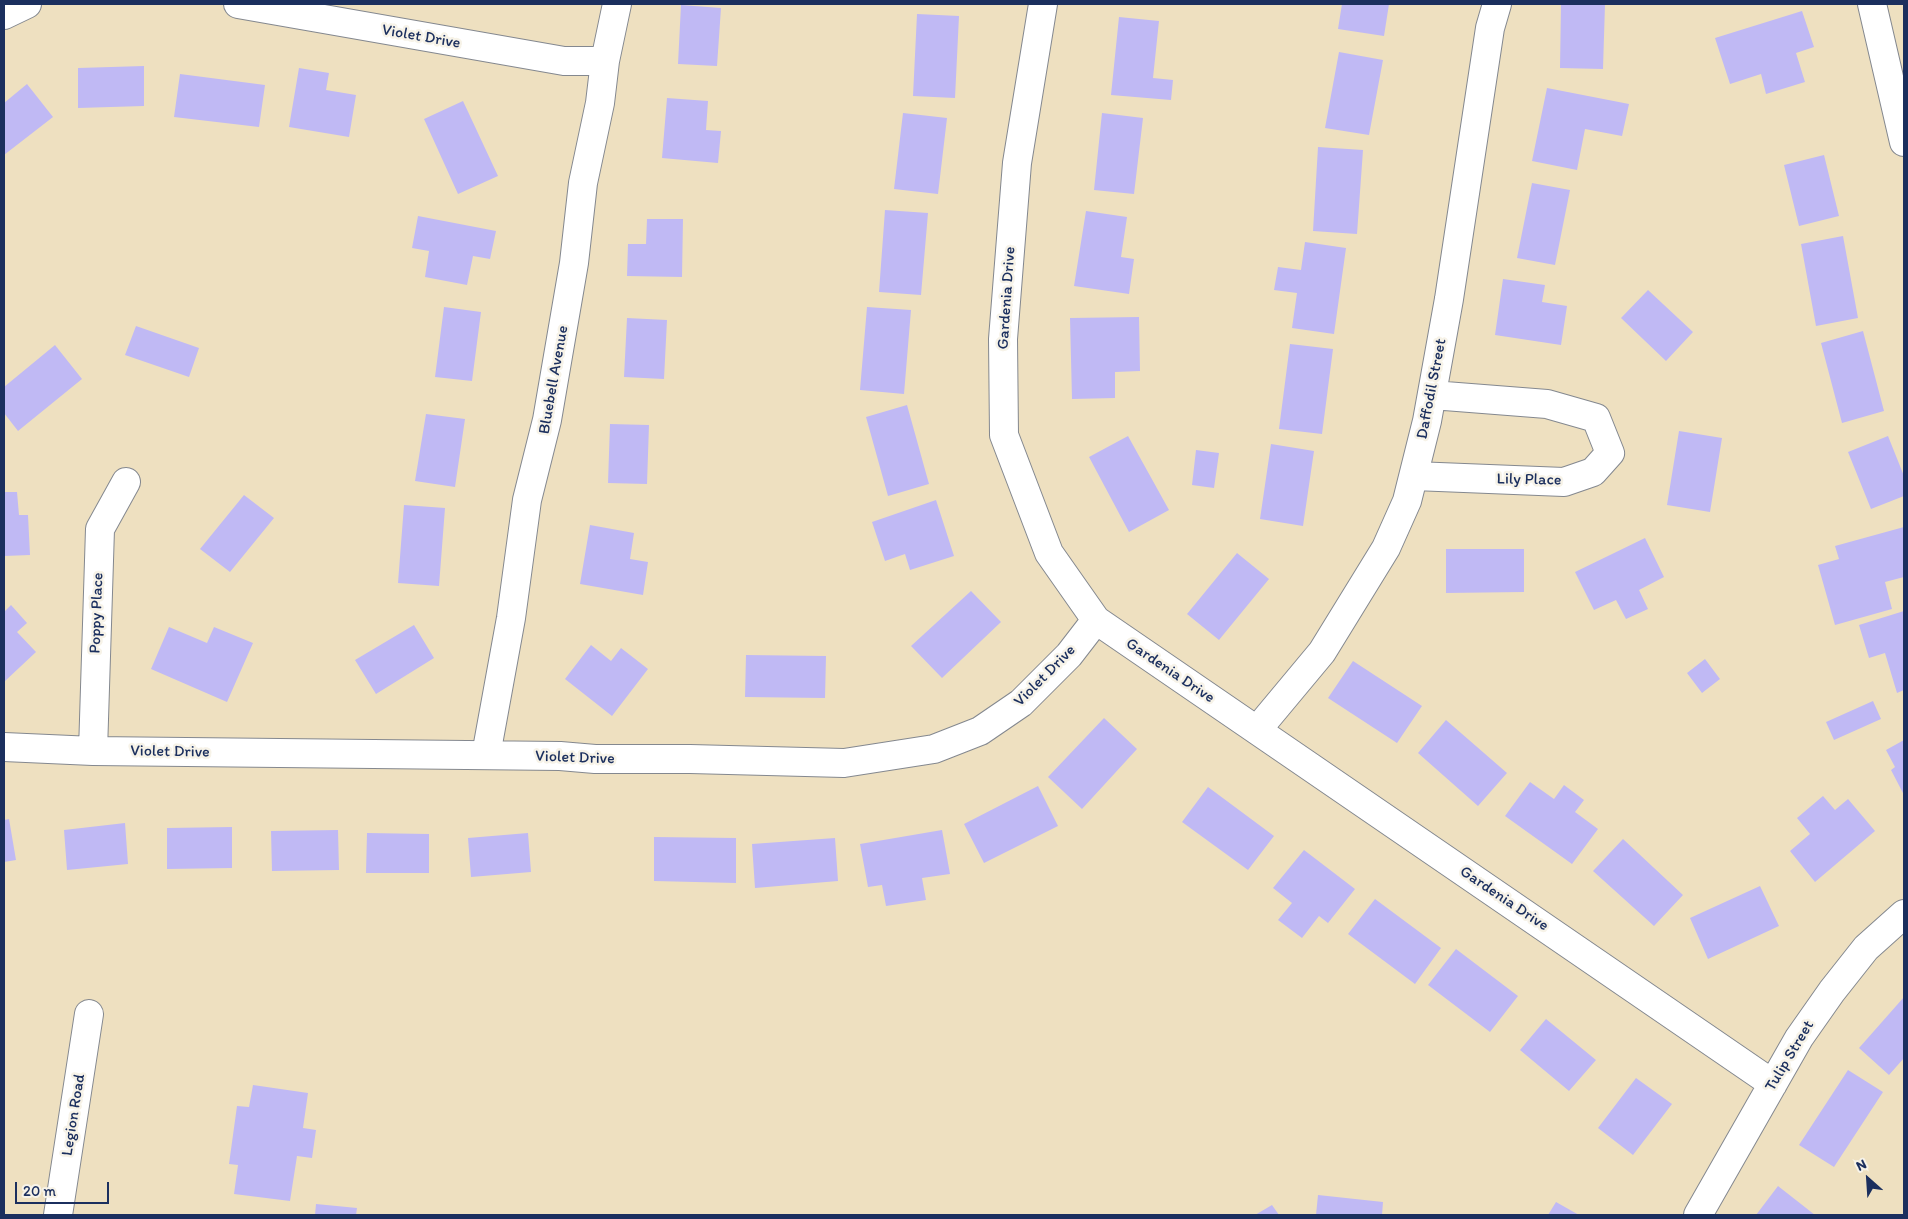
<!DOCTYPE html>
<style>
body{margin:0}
#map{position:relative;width:1908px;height:1219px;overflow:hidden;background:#eee0c0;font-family:Itim,sans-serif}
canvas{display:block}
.frame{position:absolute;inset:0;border:5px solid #1b2f5e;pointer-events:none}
.north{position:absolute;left:1843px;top:1154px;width:50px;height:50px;-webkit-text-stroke:4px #f7f3e8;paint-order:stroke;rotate:334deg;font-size:14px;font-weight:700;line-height:20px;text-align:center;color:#1b2f5e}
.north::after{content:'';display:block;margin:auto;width:18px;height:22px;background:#1b2f5e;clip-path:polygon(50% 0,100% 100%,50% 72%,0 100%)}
.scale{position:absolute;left:15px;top:1182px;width:94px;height:22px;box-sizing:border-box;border:2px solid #1b2f5e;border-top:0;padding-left:6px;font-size:15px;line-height:18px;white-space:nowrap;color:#1b2f5e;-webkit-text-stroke:4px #f7f3e8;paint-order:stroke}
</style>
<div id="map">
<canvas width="1908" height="1219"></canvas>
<div class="frame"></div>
<div class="north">N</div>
<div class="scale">20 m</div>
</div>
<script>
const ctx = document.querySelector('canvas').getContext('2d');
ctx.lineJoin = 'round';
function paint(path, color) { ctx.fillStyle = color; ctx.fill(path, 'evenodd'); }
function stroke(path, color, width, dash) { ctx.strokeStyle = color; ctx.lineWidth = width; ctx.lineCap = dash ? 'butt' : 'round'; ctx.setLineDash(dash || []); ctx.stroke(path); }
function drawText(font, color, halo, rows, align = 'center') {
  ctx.font = font + ' Itim,sans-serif'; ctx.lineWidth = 5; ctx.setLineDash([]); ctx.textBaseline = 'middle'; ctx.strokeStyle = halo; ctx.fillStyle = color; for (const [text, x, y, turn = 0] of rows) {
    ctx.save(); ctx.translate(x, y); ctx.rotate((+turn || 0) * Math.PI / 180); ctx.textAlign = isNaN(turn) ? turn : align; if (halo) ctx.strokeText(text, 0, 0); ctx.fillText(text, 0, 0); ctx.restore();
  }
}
paint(new Path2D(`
 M1342,4H1389L1384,36L1338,29Z
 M1561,4H1605L1603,69L1560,68Z
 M681,5L721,8L717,66L678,64Z
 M1802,11L1814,47L1796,53L1805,82L1766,94L1761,74L1730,84L1715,38Z
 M917,14L959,16L955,98L913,96Z
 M1119,17L1159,21L1153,78L1173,80L1171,100L1111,95Z
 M1339,52L1383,60L1369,135L1325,128Z
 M144,66V106L78,108V68Z
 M299,68L329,73L326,90L356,95L349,137L289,127Z
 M180,74L265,85L259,127L174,117Z
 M27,84L53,117L4,155V103Z
 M1547,88L1629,104L1622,136L1585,129L1577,170L1532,161Z
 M667,98L708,101L706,130L721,131L718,163L662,158Z
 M463,101L498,176L458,194L424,119Z
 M903,113L947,118L938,194L894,189Z
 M1102,113L1143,118L1134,194L1094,190Z
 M1318,147L1363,150L1357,234L1313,231Z
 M1824,155L1839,216L1799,226L1784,165Z
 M1532,183L1570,190L1555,265L1517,258Z
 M885,210L928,213L921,295L879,292Z
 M1086,211L1127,217L1121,257L1134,259L1129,294L1074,286Z
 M418,216L496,231L490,259L473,256L467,285L425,277L429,251L412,248Z
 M647,219H683L682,277L627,276L628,244H646Z
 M1843,236L1858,318L1816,326L1801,244Z
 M1305,242L1346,248L1334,334L1292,328L1297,293L1274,290L1278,267L1301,270Z
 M1503,279L1545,285L1542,302L1567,306L1561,345L1495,335Z
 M1648,290L1693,332L1666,361L1621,318Z
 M444,307L481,312L472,381L435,377Z
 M867,307L911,310L904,394L860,390Z
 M1139,317L1140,371L1115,372V398L1072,399L1070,318Z
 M627,318L667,320L664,379L624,377Z
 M136,326L199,348L189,377L125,355Z
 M1863,331L1884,411L1842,423L1821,343Z
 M1290,344L1333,349L1322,434L1279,429Z
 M55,345L82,379L18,431L4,413V387Z
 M907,405L929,484L888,496L866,417Z
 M426,414L465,419L455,487L415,481Z
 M610,424L649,425L647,484L608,483Z
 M1679,431L1722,438L1710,512L1667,505Z
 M1128,436L1169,510L1129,532L1089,457Z
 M1888,436L1904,476V496L1871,509L1848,452Z
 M1271,444L1314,451L1303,526L1260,519Z
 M1196,450L1219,453L1214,488L1192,485Z
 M4,492H17L19,515H28L30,555L4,556Z
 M244,495L274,518L230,572L200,549Z
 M936,500L954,556L910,570L905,554L885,561L872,522Z
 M404,505L445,508L439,586L398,583Z
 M590,525L634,533L630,559L648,562L643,595L580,584Z
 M1904,527V577L1885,582L1892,609L1835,625L1818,565L1839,559L1835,546Z
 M1645,538L1664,577L1639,590L1648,609L1626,619L1616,600L1594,610L1575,572Z
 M1446,549H1524V592L1446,593Z
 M1237,553L1269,579L1219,640L1187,614Z
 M971,591L1001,622L942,678L911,646Z
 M11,605L27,623L17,632L36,652L4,682V612Z
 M1904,611V690L1897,693L1885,653L1869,658L1859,625Z
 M414,625L434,658L376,694L355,660Z
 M169,627L207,643L214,627L253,643L227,702L151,669Z
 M591,645L611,661L621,648L648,669L612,716L565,679Z
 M746,655L826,656L825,698L745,697Z
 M1705,659L1720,679L1702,693L1687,673Z
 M1353,661L1422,706L1397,743L1328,698Z
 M1873,701L1881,719L1834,740L1826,722Z
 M1104,718L1137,749L1082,809L1048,777Z
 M1446,720L1507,773L1478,806L1418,753Z
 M1904,740V795L1891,770L1895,767L1886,750Z
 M1530,782L1554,799L1564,785L1584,800L1575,812L1598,829L1572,864L1505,816Z
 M1038,786L1058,826L984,863L964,824Z
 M1208,787L1274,836L1248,870L1182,822Z
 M1823,796L1835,810L1848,799L1875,831L1815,882L1790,851L1810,834L1797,818Z
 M9,819L16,860L4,862V820Z
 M125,823L128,864L67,870L64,830Z
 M232,827V868L167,869V828Z
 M338,830L339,870L272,871L271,831Z
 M942,830L950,874L922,878L926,900L886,906L882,885L868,887L860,844Z
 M367,833L429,834V873H366Z
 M528,833L531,872L471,877L468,838Z
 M654,837L736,838V883L654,881Z
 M835,838L838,881L755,888L752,844Z
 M1623,839L1683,895L1654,926L1593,871Z
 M1304,850L1355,889L1328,923L1319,916L1302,938L1278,920L1292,903L1273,888Z
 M1760,886L1779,926L1708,959L1690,918Z
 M1375,899L1441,948L1415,984L1348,934Z
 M1456,949L1518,996L1490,1032L1428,985Z
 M1904,997V1058L1889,1075L1859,1048Z
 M1546,1019L1596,1060L1569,1091L1520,1050Z
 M1848,1070L1883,1092L1834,1167L1799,1145Z
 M1636,1078L1672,1104L1633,1155L1598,1128Z
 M253,1085L308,1093L303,1128L316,1130L312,1158L297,1156L290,1201L234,1194L238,1165L229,1164L237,1106L249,1107Z
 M1778,1186L1815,1215H1756Z
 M1318,1195L1383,1202L1382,1215H1316Z
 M1556,1202L1579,1215H1548Z
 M316,1204L357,1208L356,1215H315Z
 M1272,1205L1279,1215H1255Z`), '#c0b9f4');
const minor = new Path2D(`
 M238,4L564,61H605
 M1043,4L1017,163L1003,339L1004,435L1049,553L1096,620L1773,1084
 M1872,4L1904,142
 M4,15L27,4
 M1414,476L1564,482L1593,472L1610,453L1596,418L1547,404L1432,395
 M1257,730L1322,652L1386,548L1407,501L1427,421L1449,299L1490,28L1497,4
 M4,747L93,751L560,756L595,759H690L844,763L934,749L980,731L1021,703L1069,655L1096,620
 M93,751L100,529L126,482
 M486,755L511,618L527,500L547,420L574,263L583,183L600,103L605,61L617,4
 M58,1215L89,1014
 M1698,1215L1799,1038L1832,991L1866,948L1904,914`);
stroke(minor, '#84888f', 30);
stroke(minor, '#fff', 28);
drawText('16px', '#1b2f5e', '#f7f3e8', [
 ["Violet Drive",421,37,10],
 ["Gardenia Drive",1007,298,-86],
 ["Bluebell Avenue",554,380,-80],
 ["Daffodil Street",1432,389,-79],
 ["Lily Place",1529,480,1],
 ["Poppy Place",97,613,-88],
 ["Gardenia Drive",1170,671,34],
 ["Violet Drive",1045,676,-45],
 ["Violet Drive",170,752,1],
 ["Violet Drive",575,758,2],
 ["Gardenia Drive",1504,899,34],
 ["Tulip Street",1790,1056,-59],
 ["Legion Road",74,1115,-81]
]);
</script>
